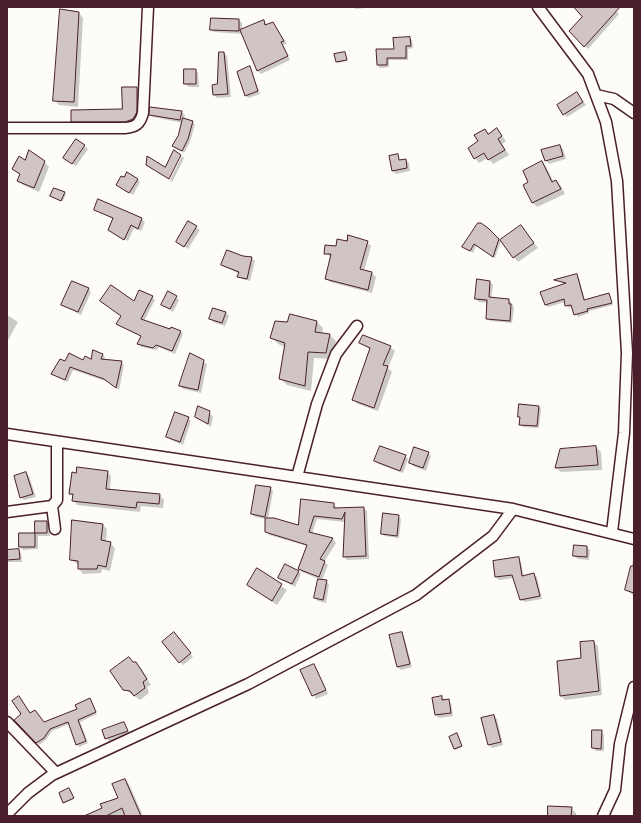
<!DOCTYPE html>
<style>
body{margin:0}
#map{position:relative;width:641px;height:823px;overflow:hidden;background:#fdfcf7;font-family:Caveat,sans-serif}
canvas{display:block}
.frame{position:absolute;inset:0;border:8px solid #4a1f2b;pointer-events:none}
</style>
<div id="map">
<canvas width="641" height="823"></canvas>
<div class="frame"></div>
</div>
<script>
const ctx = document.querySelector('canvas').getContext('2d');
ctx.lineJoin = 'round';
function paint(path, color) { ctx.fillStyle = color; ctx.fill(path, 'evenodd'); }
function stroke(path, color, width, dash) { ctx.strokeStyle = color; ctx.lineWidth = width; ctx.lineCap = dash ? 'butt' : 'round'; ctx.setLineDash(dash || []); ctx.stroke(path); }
paint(new Path2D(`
 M354,7H365V8L356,9Z
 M576,7H612L619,14L588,49L570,31L584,17Z
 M79,13L83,18L78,107L59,105L54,100Z
 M239,20L242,23V30L264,21L267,25L273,23L287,44L283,45L290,60L261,74L258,71L243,34L214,32L211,29Z
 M410,38L412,40L413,48L408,49V60H389V67L380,68L378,65Z
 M224,53L227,56L231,97L217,98L214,95L213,86L218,85Z
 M345,53L347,61L338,63L336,61Z
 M250,68L260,94L248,98L246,95Z
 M195,70L198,73L199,87H189L185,84Z
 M136,88L141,92L140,116L136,124L76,125L72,121L123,110Z
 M577,93L586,105L567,117L564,114Z
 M182,112L185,115L184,119L195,124L190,142L184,153L174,146L183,123L153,117L150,114Z
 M497,129L506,141L502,144L509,155L493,164L488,158L479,163L475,158L485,130L489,134Z
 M76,140L88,149L76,166L68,161Z
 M560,146L563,149L566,159L549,164L546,161Z
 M397,155L401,161L406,160L409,163L410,171L396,174L393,171Z
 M182,156L184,158L172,182L170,180Z
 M26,161L44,162L49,167L39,192L23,185L18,180L20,175L13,169Z
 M542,162L546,167L554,182L556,181L561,186L565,194L537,207L533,203L530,182Z
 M137,179L140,182L133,195L117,185Z
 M64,193L66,194L63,201L53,197Z
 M99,200L142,219L145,222L141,231L134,228L128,241L111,230L113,219L95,209Z
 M188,223L200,230L188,249L178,242Z
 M521,226L538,248L518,262L501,241L495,258L476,246L473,253L463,247L487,228L500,241Z
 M348,242H367L371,246L364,271L372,273L376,277L372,293L330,282L326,278L332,258L325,253Z
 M243,257L252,258L255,261L250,281L242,279L239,276V274L222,265Z
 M576,275L579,278L585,300L608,295L613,305L589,311V313L578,317L573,307L569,308L565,302L548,307L545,305L566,284L556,280Z
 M490,282L493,285L491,298L508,300L512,303L514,308L512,323L490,321L487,318L488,303L479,302L476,299Z
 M88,289L91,292L81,315L62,305Z
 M152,297L155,300L144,321L171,331L180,332L183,334L175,354L159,347L156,350L141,347L139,344L142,337L118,324L134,303Z
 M176,297L179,300L173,312L163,305Z
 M226,313L229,316L225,326L213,322L210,318Z
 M7,315L18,322L7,342Z
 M317,322L323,328L322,334L330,335L336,341L332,359L314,358L311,391L287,385L280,378L285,347L278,344L272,337L288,323Z
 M360,343L390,347L395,351L388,368L392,372L378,411L358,404L353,400L371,350Z
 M102,354L105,357L104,360L121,362L124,365L119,390L108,382L73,370L68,382L52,374Z
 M190,355L207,364L201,393L183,389L180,386Z
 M199,407L213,416L211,427L196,417Z
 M539,407L541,409L539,428L523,427L520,424L521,419L519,417Z
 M188,418L191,421L183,445L171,440L168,437Z
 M596,447L601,452L602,470L561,472L556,468Z
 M428,453L431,456L426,471L413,466L410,463Z
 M405,456L408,459L403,473L379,464L375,461Z
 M107,472L111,476L110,491L159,495L164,500L163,508L141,506L140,512L77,505L73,500L74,497L70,494Z
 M26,473L29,476L36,497L24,500L21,497Z
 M270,488L273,491L268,519L299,526L302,500L334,504L337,509L363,508L367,511L369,559L347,560L344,556L345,522L317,519L312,534L333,539L336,543L324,562L328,565L322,580L329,584L326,603L318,601L315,598L319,579L302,572L299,568L307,546L269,535L266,531V519L255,517L252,514Z
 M398,516L401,519L399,538L385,536L382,533Z
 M36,522H47L50,525V536H38V549L23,550L20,546V534H36Z
 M103,525L107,529L106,542L110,543L115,548L110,571L102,569L101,573L83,574L79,569V565L71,560Z
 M587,547L590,550L589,560L578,559L574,556Z
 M18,550L21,553L22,562H7V551Z
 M634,556V596L626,590Z
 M518,559L521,562L524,577L533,574L537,577L542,599L524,602L520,599L514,578L499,580L496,577Z
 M257,570L287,590L277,605L248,585Z
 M298,571L301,574L295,587L279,578Z
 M401,633L404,636L412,667L401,670L398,667L390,636Z
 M177,637L193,657L183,665L180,662Z
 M594,642L598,646L602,695L565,700L561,696Z
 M129,658L141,668L151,685L147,687L149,693L140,700L124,689Z
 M314,665L328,694L316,699L302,671Z
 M441,697L451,703L453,716L439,718L436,715L434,698Z
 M91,701L97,714L80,722L88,743L79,747L69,724L52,731L46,740L39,745L15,720L30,714L44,723L78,709Z
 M494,716L497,719L503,745L492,748L489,745L482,719Z
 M124,723L130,734L109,742L103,730Z
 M601,731L604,735V751H596L593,748Z
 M457,735L462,747L456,750L454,749Z
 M125,780L129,784L143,816H98L119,799Z
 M69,790L74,799L65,803L64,802Z
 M571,808L576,813V816H549Z`), '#0003');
const building = new Path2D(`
 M574,7H620L584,47L569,31L582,17Z
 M60,9L79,12L74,102L53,101Z
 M211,18L239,19V31L210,30Z
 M264,20L265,25L273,22L284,41L281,42L288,56L257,71L240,30Z
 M410,37L411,46H406V58H387V65H377L376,49H394L393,38Z
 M219,52H224L228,94L213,95L212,85L217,84Z
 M345,52L347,60L336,62L334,54Z
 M250,66L258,91L245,96L237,72Z
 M184,69H196V84H184Z
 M122,87H137V112L133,119L125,122H71V110L122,109Z
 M577,92L583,102L563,115L557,105Z
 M150,107L182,111L180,120L149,115Z
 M183,118L193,121L188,139L182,151L172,146L178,136Z
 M497,128L502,136L498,139L505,150L488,160L484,153L474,159L468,148L478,141L474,135L485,129L488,134Z
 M76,139L85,145L72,164L63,158Z
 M560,145L563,156L545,161L541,150Z
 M29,150L45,161L34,188L17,181L20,174L12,169L19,156L25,160Z
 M174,150L181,155L169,179L146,165L147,156L165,167Z
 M398,154L399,160L406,159L407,168L392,171L389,156Z
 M542,161L552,182L556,180L561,189L532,203L523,185L528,182L523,171Z
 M127,172L138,179L129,193L116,185L121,176L124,177Z
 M54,188L65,192L61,201L50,196Z
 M98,199L142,218L138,229L131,225L124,240L108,230L113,218L94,210Z
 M188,221L197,226L184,247L176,242Z
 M478,223H481L488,228L499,239L493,257L474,244L470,251L462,247Z
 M521,225L534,243L513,258L500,240Z
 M348,235L368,241L360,269L372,272L368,290L325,279L331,254H324L325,245L336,246L337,239L347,241Z
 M227,250L243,256L252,257L247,279L237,277L239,272L221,265Z
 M577,274L584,300L609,293L612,303L587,309L588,311L574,315L571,305L565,306L564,299L545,305L540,292L566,283L554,280Z
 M477,279L490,281L489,297L509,299V304H511L510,321L486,319L487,300L475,299Z
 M72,281L89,288L78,312L61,305Z
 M111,285L134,301L139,290L153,296L141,319L170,329L171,327L181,331L172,351L156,345L153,348L137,344L141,336L116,324L121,316L100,301Z
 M168,291L177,296L170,309L161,305Z
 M213,308L226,312L222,323L209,319Z
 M290,314L317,321L315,332L330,334L326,353L308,352L305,386L279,379L285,343L270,338L275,321L287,322Z
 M363,335L391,346L383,365L388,366L374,408L352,400L370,348L359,343Z
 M93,350L103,354L101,359L122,361L116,388L104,379L70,367L65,380L51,374L60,359L65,361L69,353L83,360L85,356L91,359Z
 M190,353L204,360L198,390L179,386Z
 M519,404L539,406L537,426L519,425L520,417H518Z
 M198,406L210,411L208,424L195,417Z
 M175,412L189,417L180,442L166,437Z
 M380,446L406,455L400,471L374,461Z
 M596,446L598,465L555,468L560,449Z
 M414,447L429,452L423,468L409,463Z
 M77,467L108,471L106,489L160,494L159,504L137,502L136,508L72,501L73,494H69L72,472L76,473Z
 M26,472L33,494L20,498L14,476Z
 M256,485L271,487L265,517L251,514Z
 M301,499L334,503V508L364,507L366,556L343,557L345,512L342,519L314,516L309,532L333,538L320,559L325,561L319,577L298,569L307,545L265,532V518H274L298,525Z
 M383,513L399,515L397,536L381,534Z
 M72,520L103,524L101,540L111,542L106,567L98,565L97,569H78V561L70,560Z
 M35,521H47V533H35Z
 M19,533H35V547H19Z
 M574,545L587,546V557L573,556Z
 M19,549L20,559L7,560V550Z
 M519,557L522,576L534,573L540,596L520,600L512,575L495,577L493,561Z
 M285,564L299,571L292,584L278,578Z
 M631,566H634V593L625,590Z
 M257,568L282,584L272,601L247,585Z
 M318,579L327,580L323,600L314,598Z
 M174,632L191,653L179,663L162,642Z
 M402,632L410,664L397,667L389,635Z
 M594,641L599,691L560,696L557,661L581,658L580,642Z
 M129,657L133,662H136L147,679L143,682L145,688L134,696L130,691L123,690L110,671Z
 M314,664L326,690L312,696L300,670Z
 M19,696L30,713L35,710L44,722L77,709L75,705L90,698L96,712L78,720L86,741L76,745L68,722L50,729L44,738L36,743L14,720L21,714L12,701Z
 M442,696V700L449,699L451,713L435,715L432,698Z
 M494,715L501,742L488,745L481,718Z
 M124,722L128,731L105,739L102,730Z
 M592,730H602L601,749L592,748Z
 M457,733L462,746L454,749L449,737Z
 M125,779L141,816H125L122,808L106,816H84L102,808L100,804L118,798L112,784Z
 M69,788L74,798L63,803L59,793Z
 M548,806L572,807L571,816H548Z`);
paint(building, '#d0c5c4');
stroke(building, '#4a1f2b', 1);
const street = new Path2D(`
 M538,7L588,74L606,122L617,181L627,353L624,433L612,532
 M596,95L614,99L634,113
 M7,128H125C136,127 140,124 143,113L148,7
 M7,434L513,509L634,539
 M297,477L317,404L336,354L357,326
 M7,512L52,506
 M55,529L52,506L57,500V442
 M7,722L56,773
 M7,814L28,793L52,775L248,684L416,595L493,536L513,509
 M603,816L615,790L620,744L634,687`);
stroke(street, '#4a1f2b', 13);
stroke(street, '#fdfcf7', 10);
</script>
